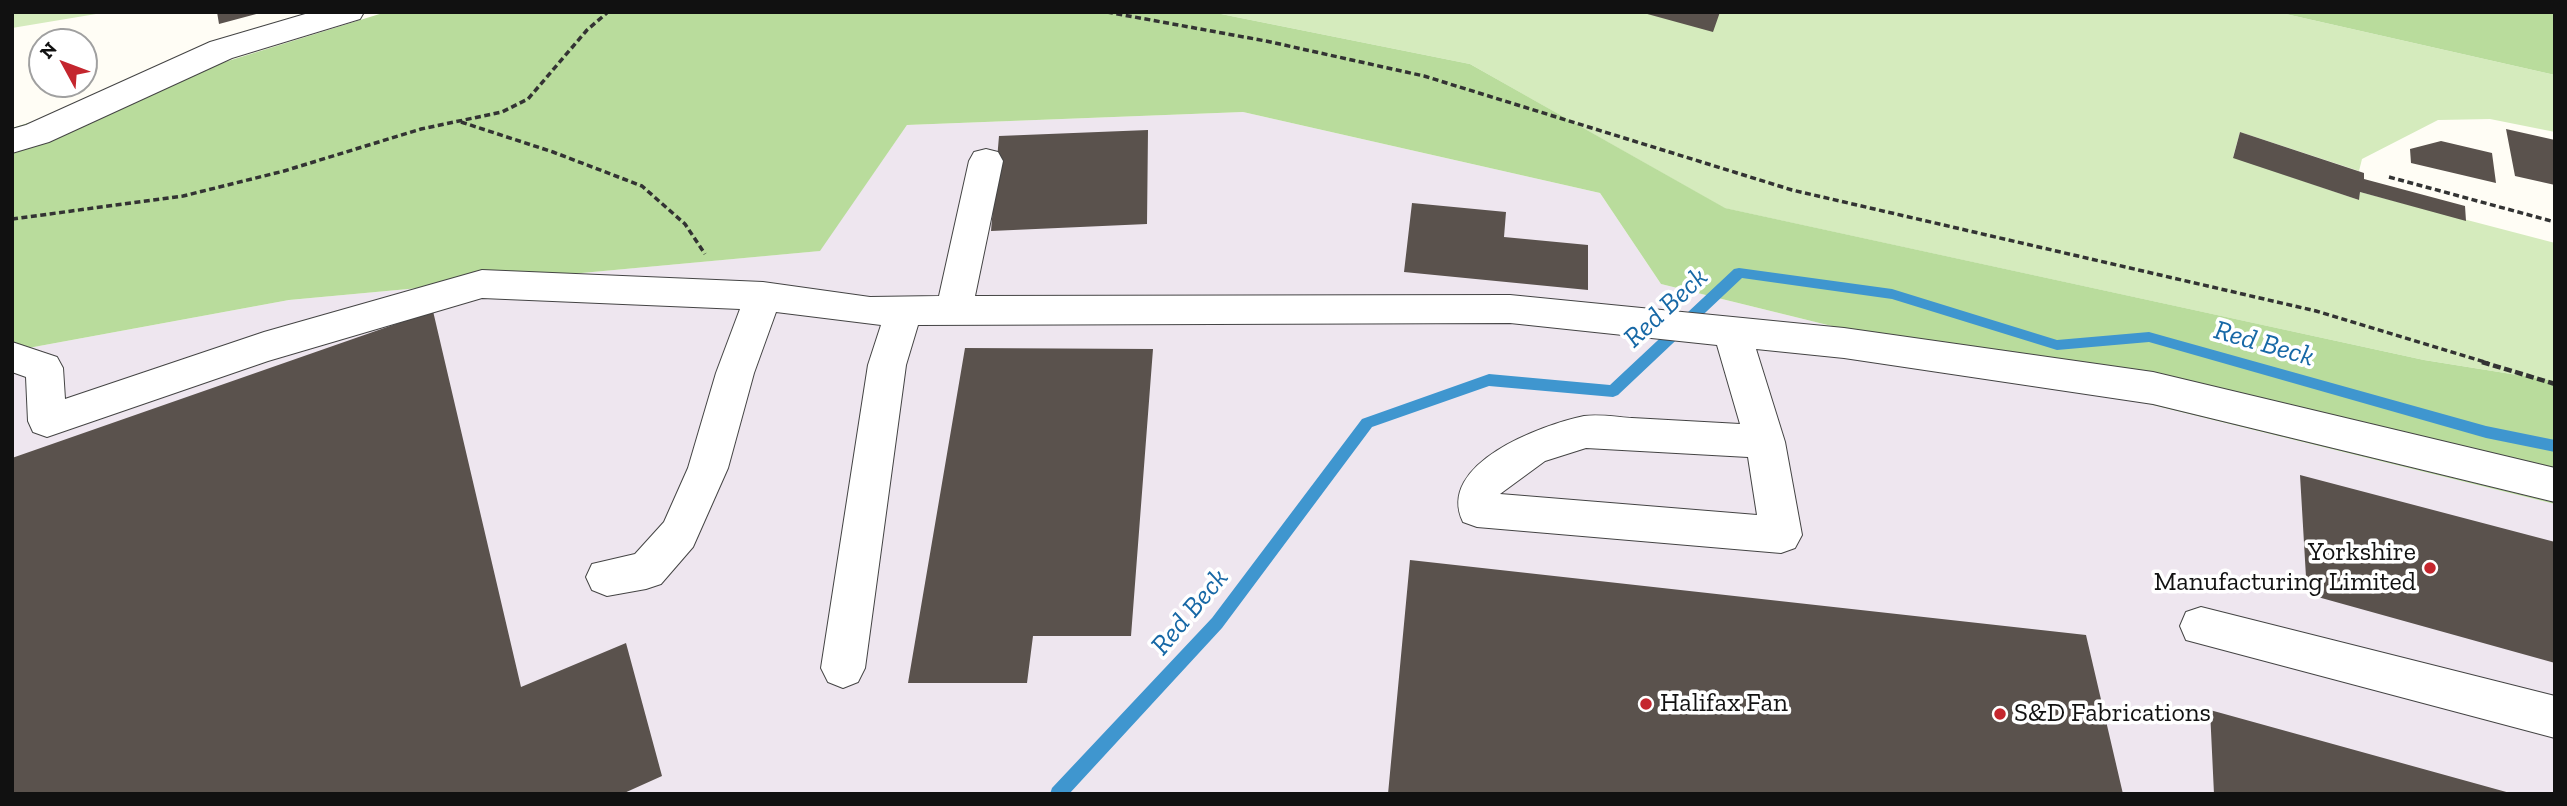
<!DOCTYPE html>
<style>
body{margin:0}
#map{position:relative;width:2567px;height:806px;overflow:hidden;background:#fffdf5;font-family:"Zilla Slab",serif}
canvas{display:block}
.frame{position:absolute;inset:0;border:14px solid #111;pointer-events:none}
.north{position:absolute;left:28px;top:28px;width:70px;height:70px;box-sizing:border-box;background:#fff;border:2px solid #a0a0a0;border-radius:50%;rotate:311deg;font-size:19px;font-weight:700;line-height:28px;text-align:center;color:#111}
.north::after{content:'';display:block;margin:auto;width:24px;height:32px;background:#c4262e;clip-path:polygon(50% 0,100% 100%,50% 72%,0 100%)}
</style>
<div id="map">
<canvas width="2567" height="806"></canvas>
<div class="frame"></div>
<div class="north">N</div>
</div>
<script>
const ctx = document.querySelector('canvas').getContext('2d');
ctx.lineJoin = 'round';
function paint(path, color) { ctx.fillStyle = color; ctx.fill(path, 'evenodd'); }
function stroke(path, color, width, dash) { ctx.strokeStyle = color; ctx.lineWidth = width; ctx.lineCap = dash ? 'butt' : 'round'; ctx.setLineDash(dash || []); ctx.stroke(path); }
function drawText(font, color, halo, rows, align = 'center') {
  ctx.font = font + ' "Zilla Slab",serif'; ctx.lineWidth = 7; ctx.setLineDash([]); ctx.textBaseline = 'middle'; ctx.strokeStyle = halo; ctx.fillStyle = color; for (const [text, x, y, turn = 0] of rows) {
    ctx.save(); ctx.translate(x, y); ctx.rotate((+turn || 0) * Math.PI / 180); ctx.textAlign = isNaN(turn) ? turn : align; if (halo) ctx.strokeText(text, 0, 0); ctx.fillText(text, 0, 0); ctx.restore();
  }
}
paint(new Path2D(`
 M1243,112L1600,193L1661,284L2555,504V794H12V351L289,300L819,251L907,125Z`), '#eee6ef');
paint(new Path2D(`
 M12,12H108L12,28Z
 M1211,12H2277L2555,75V132L2490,119L2438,120L2362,159L2359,171L2240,132L2233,157L2359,200L2360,192L2555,243V381L2424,360L1724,208L1470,64Z`), '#d5ebbd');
paint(new Path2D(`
 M386,12H1211L1470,64L1725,208L2424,360L2555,381V504L1661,284L1600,193L1243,112L907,125L820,251L289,300L12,351V128Z
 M2278,12H2555V75L2277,12Z`), '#b9dc9c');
paint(new Path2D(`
 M1739,268L1892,289L2057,340L2149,332L2486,426L2555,440V452L2486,438L2149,342L2057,350L1892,299L1742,278L1618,395L1613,397L1489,386L1372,427L1222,628L1069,794H1050L1052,788L1212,618L1362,419L1489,374L1610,385L1734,269Z`), '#3f96cf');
paint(new Path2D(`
 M217,12H260V13L219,24Z
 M1640,12H1720L1713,32Z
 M2506,129L2555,140V185L2515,176Z
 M1148,130L1147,224L991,231L999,136Z
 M2240,132L2364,173V179L2465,206L2466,221L2360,192L2359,200L2233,158Z
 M2441,141L2492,153L2496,183L2411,163L2410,149Z
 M1412,203L1506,212L1504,237L1588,245V290L1404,272Z
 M433,311L521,687L626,643L662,776L622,794H12V458Z
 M965,348L1153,349L1131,636H1033L1027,683H908Z
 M2300,475L2555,542V663L2307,594Z
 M1410,560L2086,635L2123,794H1388Z
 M2210,710L2510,793V794H2214Z`), '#5a524d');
const minor = new Path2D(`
 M312,12H364L360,19L232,58L49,142L12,153V129L26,125L210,42Z
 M986,149L998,152L1003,161L975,296L1510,295L1844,328L2153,372L2555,468V502L2153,404L1844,358L1756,349L1785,442L1802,535L1795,548L1781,553L1477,527L1463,522C1435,464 1541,425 1584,416C1599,414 1617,417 1632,418C1668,420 1704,422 1740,424L1717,345L1510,323L918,325L906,365L865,668L858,682L843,688L828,682L821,668L868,365L881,325L776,312L754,373L728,468L693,547L661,584L646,589L607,596L592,590L586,577L592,564L635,554L664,522L688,468L716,373L740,309L482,298L268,361L47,437L33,432L28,421L26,377L12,372V342L57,357L63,368L65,399L264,332L482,270L763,282L870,297L939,296L969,161L974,152ZM1586,448L1748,457L1757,515L1500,494L1545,461Z
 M2201,607L2555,696V738L2186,640L2180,626L2186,612Z`);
stroke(minor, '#444', 2);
stroke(new Path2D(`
 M1107,12L1266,41L1424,76L1792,190L2316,311L2488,363
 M461,122L553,152L642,186L685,224L705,254
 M2389,177L2555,222
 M12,219L183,196L284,171L421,129L502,112L528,99L587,30L608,12`), '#333', 3.5, [6, 3.5]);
stroke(new Path2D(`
 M2482,362L2555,384`), '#333', 4.5, [8, 3.5]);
paint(minor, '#fff');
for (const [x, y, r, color] of [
 [2430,568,7,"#c4262e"],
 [1646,704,7,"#c4262e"],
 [2000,714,7,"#c4262e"]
]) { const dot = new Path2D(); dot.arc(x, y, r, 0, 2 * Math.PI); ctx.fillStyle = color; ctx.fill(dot); stroke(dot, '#fff', 2.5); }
drawText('26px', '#111', '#fff', [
 ["Yorkshire",2416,553,"right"],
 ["Manufacturing Limited",2416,583,"right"],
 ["Halifax Fan",1660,704],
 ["S&D Fabrications",2014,714]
], 'left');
drawText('italic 28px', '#1768a6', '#fff', [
 ["Red Beck",1666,308,-43],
 ["Red Beck",2264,344,16],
 ["Red Beck",1190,612,-50]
]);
</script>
